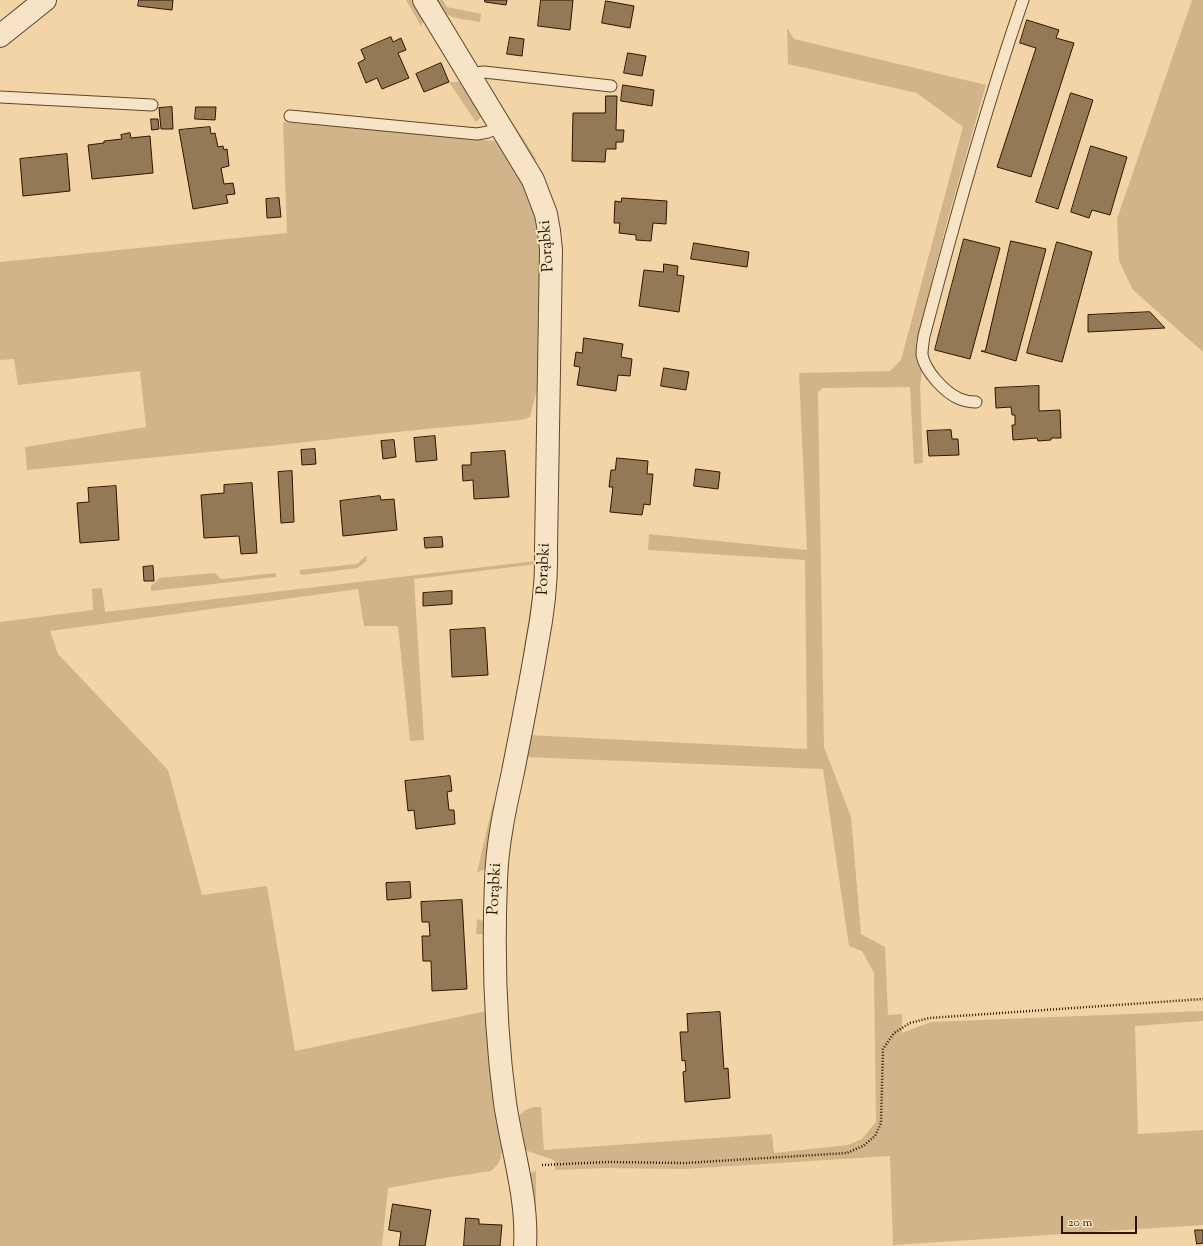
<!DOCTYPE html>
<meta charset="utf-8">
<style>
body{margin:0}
#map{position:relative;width:1203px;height:1246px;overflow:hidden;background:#f3d4a6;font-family:"Sorts Mill Goudy",serif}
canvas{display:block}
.scale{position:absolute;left:1061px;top:1216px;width:76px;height:18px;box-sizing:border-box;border:2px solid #2d1600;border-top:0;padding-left:5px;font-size:12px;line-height:14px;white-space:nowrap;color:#2d1600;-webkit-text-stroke:3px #f7e3c5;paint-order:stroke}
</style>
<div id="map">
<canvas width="1203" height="1246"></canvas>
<div class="scale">20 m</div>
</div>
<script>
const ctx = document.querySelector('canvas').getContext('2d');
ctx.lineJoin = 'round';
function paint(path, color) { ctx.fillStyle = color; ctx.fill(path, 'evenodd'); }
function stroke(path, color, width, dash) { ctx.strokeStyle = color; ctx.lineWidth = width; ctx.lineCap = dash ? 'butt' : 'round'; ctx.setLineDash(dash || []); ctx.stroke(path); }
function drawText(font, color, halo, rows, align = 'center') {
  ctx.font = font + ' "Sorts Mill Goudy",serif'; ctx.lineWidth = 4; ctx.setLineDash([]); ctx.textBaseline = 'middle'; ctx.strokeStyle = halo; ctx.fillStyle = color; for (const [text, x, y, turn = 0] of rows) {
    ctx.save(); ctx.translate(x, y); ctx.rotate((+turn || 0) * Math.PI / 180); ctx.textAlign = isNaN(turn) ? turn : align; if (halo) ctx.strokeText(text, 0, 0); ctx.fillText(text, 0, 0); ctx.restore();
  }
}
paint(new Path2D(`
 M406,0H415L425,18L421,26Z
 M432,0H443L447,7L481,14L480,22C459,18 445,20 432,0Z
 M1192,0H1203V352L1133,290L1119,261L1117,219Z
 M787,28L794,39L986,85L948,218L916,343V358L922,372L920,386L923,463L914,464L910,387L823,388L818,392L824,747L851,817L861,934L885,947L888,1015L902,1014V1033L931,1022L1203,1011V1021L1135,1026L1138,1134L1203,1130V1225L893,1245L890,1156L684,1169L605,1168L555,1170L554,1160L522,1149C519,1136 511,1115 528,1109C532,1107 537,1107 541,1107L544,1150L772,1134L774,1153L848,1145L862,1139L876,1122L874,973L862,951L849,946L823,769L525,757L527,735L807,749L805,560L648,550L649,534L807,550L799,373L890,371L901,360L963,127L917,93L788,64Z
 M449,82H463L484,114L476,122Z
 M487,83L537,160L530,159Z
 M283,122L494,141L501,143L530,191L541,246L539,382L530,417L521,420L406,431L269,446L27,470L25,447L146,427L140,371L18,385L14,359L0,360V262L287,233Z
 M367,555L366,561L358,568L301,575L299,570L357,564Z
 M535,561L540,566L508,766L502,767L511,732L537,564L414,579L424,740L410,741L398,626H364L358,589L50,631L58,654L168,770L202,895L267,886L295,1051L487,1011V934H476L477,919L483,921L488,928L504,1137L501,1157L498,1164L491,1171L444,1178L388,1188L382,1246H0V622L93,610L92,589L102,588L105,612Z
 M215,573L221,579L276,573V577L151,591V586L159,578Z
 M493,804L499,810L489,867L484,870L477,872Z
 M536,1171V1246L530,1173Z`), '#d1b48a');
const building = new Path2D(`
 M139,0H173L172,10L138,6Z
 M485,0H507L506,5L485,2Z
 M541,0H573L570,30L538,26Z
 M606,1L634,6L630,28L602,23Z
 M1027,20L1059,30L1056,38L1074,43L1031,177L997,167L1036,48L1020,43Z
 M391,37L393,42L401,38L406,50L398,53L409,78L382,89L377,78L366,83L358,63L365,59L361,50Z
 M510,37L524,39L522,56L507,54Z
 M628,53L646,56L642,76L624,73Z
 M441,63L449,82L424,92L416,74Z
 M623,85L654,90L652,106L621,101Z
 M1071,93L1093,100L1058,209L1036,202Z
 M606,96H617L616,130H624L623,142H616V149H606L605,162L572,161L573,113H605Z
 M172,107L173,129H161L159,108Z
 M196,107H216L215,120L195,119Z
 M151,119H158L159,129L152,130Z
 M210,127L211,134L215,133L218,147L223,146L224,150L227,149L229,166L221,168L224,184L233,183L235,194L226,195L228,203L193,209L179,130Z
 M130,133L131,138L150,136L153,173L92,179L88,145L104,143V141L122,139L121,135Z
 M1091,146L1127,157L1110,215L1092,210L1089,218L1071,212Z
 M67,154L70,191L23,196L20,159Z
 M279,198L281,217L267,218L266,199Z
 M622,198L667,201L666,224L653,223L651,241L636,240V235L619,233L620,223H614L615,201L621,202Z
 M964,239L1000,248L970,359L935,350Z
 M1011,241L1046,249L1016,361L981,351H985Z
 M1057,242L1092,252L1062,362L1027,353Z
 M694,243L749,252L747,267L691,259Z
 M664,264L678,266L677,275L684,276L679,312L639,306L644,270L663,272Z
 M1150,312L1165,328L1088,332V315Z
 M584,338L623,344L621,357L632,359L630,376L618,375L616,391L577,385L580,367L574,366L576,352L582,353Z
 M664,368L689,372L686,390L661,386Z
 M1039,386V411L1060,410L1061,438H1051V440L1038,441L1037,438L1013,440L1012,425H1015V415H1012L1011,407L996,408L995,388Z
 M951,430L952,439H958L959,455L929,456L927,431Z
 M435,436L437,460L416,462L414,438Z
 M394,440L396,457L383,459L381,441Z
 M315,449L316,464L302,465L301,450Z
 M505,451L509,497L474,499L473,480L463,481L462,465H471V453Z
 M617,458L648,461L647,474H653L650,505L644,504L642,515L610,512L613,487H609L611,470H615Z
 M696,469L720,472L718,489L694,486Z
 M292,471L294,522L281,523L278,472Z
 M252,483L257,553L241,554L239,536L204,538L201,495L224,493V485Z
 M116,486L119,540L80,543L77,503L89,502L88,488Z
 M380,496L381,500L394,499L397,530L343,536L340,501Z
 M442,537L443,547L425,548L424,538Z
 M153,566L154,581H144L143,567Z
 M452,591V604L423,606V593Z
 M485,628L488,675L452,677L450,630Z
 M450,776L452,791L447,792L449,810H454L455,824L416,829L414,810L408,811L405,781Z
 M410,882L411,898L387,900L386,883Z
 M462,900L467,989L432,991L431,961H423L422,936H430L429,922H422L421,902Z
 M720,1012L724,1069L728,1068L730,1098L685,1102L683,1072L686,1071L685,1060L682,1061L680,1032H688L687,1014Z
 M393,1204L431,1210L425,1246H399L401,1232L389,1230Z
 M466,1218L479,1219V1224L502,1225L500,1246H464Z
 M1195,1230H1203V1243L1197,1244Z`);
paint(building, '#947956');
stroke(building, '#2d1600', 1);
const lane = new Path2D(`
 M470,76L476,73L484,72L611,86
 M0,97L152,105
 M290,116L477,134L488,132L500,126
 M976,402C971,402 965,401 960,399C945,393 925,371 922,355C922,349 923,342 924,336C954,223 985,110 1023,0`);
const street = new Path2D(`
 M424,0L533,180L546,214L549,231L551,250L546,549C547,581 543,613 537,644C530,687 521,730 513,772C505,808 497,844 496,881C493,955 495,1029 505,1103C512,1150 528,1198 525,1246
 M0,36L45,0`);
stroke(lane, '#5e462a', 13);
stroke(street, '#5e462a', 24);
stroke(new Path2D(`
 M542,1165L608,1162L685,1163L847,1153L863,1146L875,1136L881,1123L883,1049L894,1033L910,1023L929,1018L1203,999`), '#2d1600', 2.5, [1, 2]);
stroke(lane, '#f7e3c5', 11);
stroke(street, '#f7e3c5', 22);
drawText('16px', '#2d1600', '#f7e3c5', [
 ["Porąbki",548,246,-94],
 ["Porąbki",545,569,-88],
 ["Porąbki",496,889,-87]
]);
</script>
